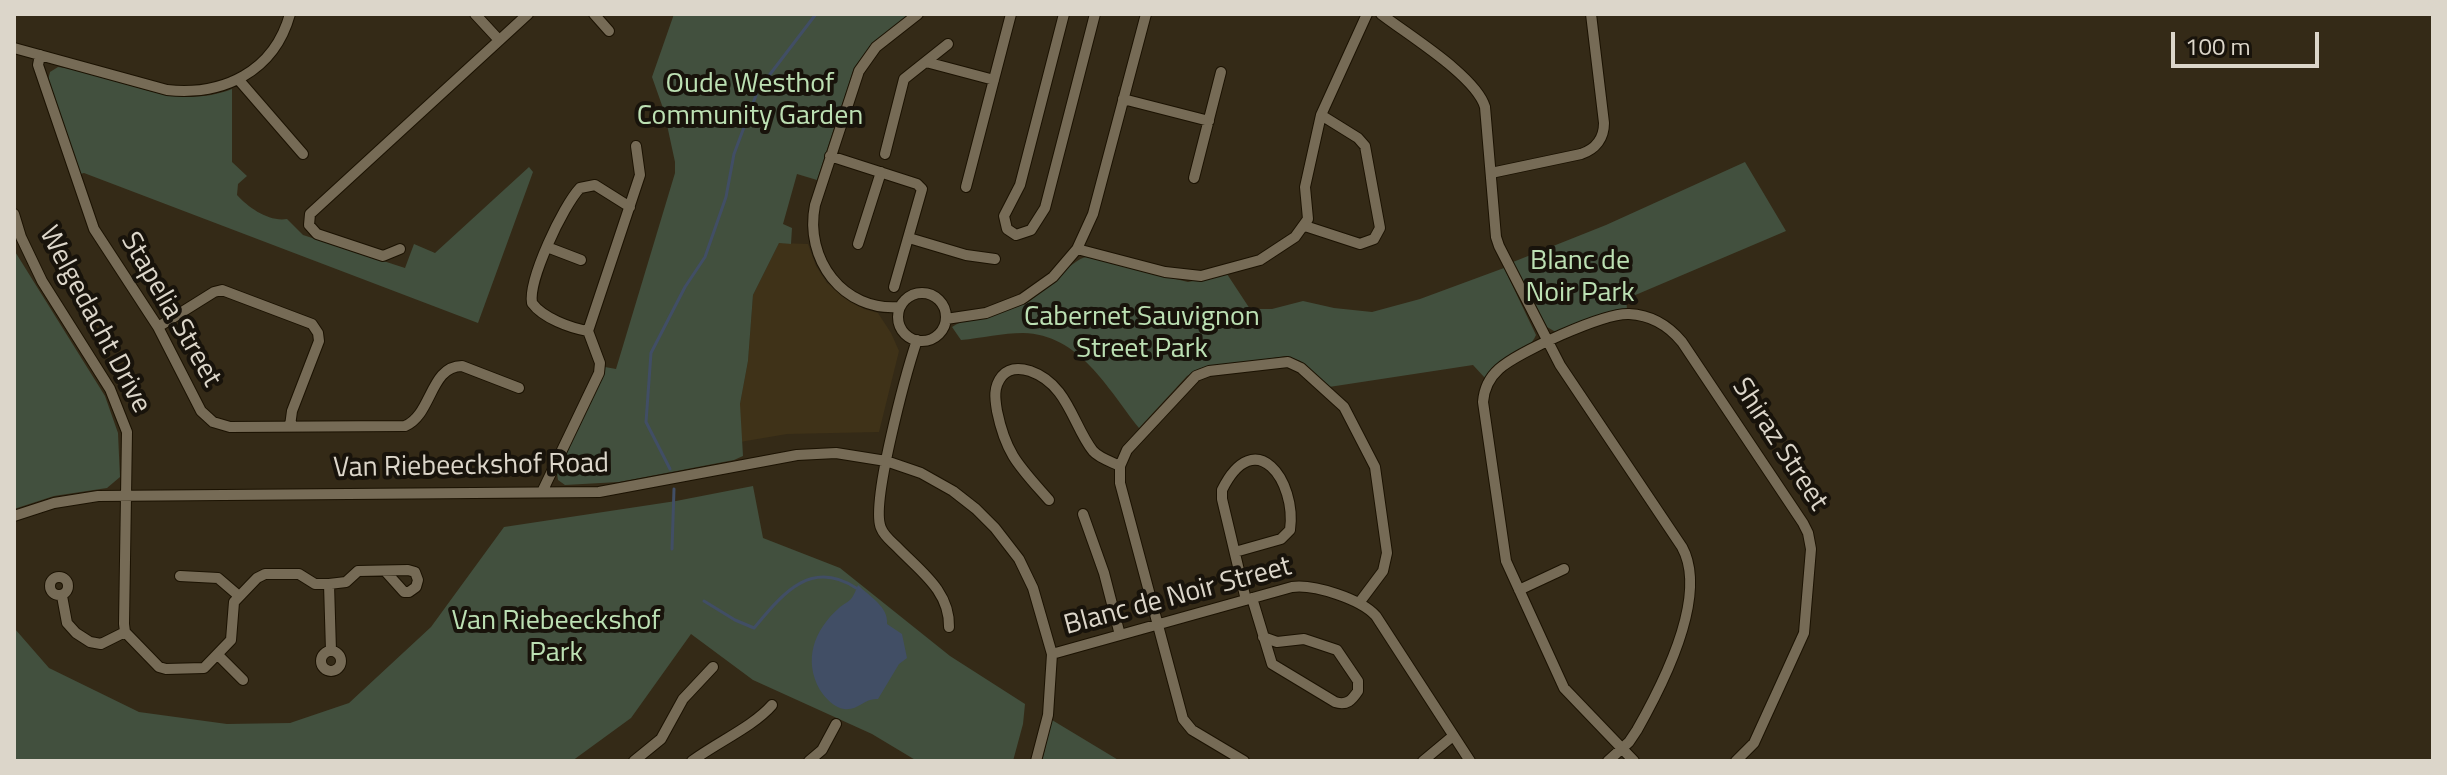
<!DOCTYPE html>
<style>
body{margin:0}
#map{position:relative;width:2447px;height:775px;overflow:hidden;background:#342a17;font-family:"Titillium Web",sans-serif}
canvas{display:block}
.frame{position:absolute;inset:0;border:16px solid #dcd6ca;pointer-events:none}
.scale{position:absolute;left:2171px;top:32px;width:148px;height:36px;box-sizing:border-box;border:4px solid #dcd6ca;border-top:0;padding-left:10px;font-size:24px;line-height:28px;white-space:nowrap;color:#dcd6ca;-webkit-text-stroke:6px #18130b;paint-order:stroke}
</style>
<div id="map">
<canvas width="2447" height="775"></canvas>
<div class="frame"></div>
<div class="scale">100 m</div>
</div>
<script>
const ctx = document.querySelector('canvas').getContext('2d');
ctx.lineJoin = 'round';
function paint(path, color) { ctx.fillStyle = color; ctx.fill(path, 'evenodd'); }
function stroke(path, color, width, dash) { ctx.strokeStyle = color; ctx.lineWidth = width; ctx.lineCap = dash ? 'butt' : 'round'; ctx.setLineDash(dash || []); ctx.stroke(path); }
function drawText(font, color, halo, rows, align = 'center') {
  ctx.font = font + ' "Titillium Web",sans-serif'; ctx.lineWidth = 8; ctx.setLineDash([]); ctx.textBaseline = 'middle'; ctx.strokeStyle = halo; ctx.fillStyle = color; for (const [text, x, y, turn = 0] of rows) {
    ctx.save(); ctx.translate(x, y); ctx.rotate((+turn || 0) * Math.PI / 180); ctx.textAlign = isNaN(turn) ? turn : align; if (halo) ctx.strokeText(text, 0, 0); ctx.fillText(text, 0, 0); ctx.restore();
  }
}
paint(new Path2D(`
 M779,243L808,244L816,266L827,283L864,309L878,313L891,333L899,351L879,432L787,434L740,442V404L748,361L753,295Z`), '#3f3218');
paint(new Path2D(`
 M674,14H910L871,45L854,68L817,180L797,174L783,224L792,228L791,244L779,243L753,295L748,361L740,404L743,456L734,460L619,482L565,485L558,480L557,473L604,373L605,367L616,369L675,173V162L664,111L652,77Z
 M58,67C118,74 171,113 232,89V162L247,176L238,184L237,195C249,208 269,222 287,219L303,235L405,268L414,244L435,253L529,167L533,172L478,323L84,173L80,174L48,80L50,72Z
 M1745,162L1786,231L1626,299L1627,309L1603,313L1562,331H1554L1547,327L1513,262L1606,225Z
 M14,250L105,396L118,433L120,477L107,488L54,496L14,509Z
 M1086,257L1188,282L1227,274L1250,309H1272L1303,301L1334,308L1372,312L1420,299L1504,268L1536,335C1529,353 1499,359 1485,378L1473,365L1329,387L1300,361L1287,356L1198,369L1187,376L1139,428C1108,389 1079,334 1023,333C1003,333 982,338 961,340L952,327C971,314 1003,315 1028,302C1044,292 1073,259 1086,257Z
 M753,486L763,538L840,568L950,656L1025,704L1023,724L1013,761H917L872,734L753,680L691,634L631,718L572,761H14V625L15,629L49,668L139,712L227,724L290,723L349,703L431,627L504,527L676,501Z
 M1052,720L1120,761H1042Z`), '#42503e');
paint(new Path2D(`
 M858,585C869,596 889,607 887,624L902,634L907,658L899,664L878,699C864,698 858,711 844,709C835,708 825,698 820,690C803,660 814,630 839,608C843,604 851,601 853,596C855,593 856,589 858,585Z`), '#414e65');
stroke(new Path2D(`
 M670,469L646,422L651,353L685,287L705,257L726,197L734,154L758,90L816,14
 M672,549L674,489
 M704,601L735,620L754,628C782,595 810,558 856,588`), '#414e65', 3);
const minor = new Path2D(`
 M475,14L499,40
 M594,14L609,31
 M1064,14L1020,185L1004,216L1007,229L1016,235L1031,230L1045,208L1095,14
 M1381,14C1408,35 1476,76 1485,107L1496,237L1499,246L1560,365L1682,547C1709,596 1662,686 1637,730L1629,742L1608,761
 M14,48L167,90C223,96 274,72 290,14
 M40,55L38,65L94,229L158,327L201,411L213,422L230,427L405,426C432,415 430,366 462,366L519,388
 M926,62L994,80
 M238,79L303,154
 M1123,99L1209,121
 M885,154L904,79L948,44
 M830,156L917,184L922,189L894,287
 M1491,173L1581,154C1596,149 1604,138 1604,123L1591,14
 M1194,178L1221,72
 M966,187L1011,14
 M14,214L21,237L42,281L110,389L127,432L124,624L125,632L159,667L166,669L204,668L231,640L234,602L257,578L265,574H299L315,584H329L346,582L358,571L408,570L415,572L418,580L416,587L409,592H404L386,572
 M1305,226L1360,244L1374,239L1380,228L1365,146L1358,138L1321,115
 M909,238L966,255L995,259
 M858,244L881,172
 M547,247L581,260
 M400,249L383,256L317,234L309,225L310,214L528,14
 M1077,249L1165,272L1201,276L1260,260L1295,237L1308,219L1305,187L1321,115L1367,14
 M898 317a24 24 0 1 1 48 0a24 24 0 1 1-48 0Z
 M900,307C843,312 804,259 815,205L859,71L876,47L918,14
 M946,319L986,313L1022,299L1053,277L1077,249L1093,214L1146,14
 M158,327L214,292L222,290L312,324L318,333L319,341L292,411L290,426
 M588,331C570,328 543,318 532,303C528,280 563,206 580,188L595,185L630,207
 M917,340C907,370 870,504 881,528C884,536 891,541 897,547C920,571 950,591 949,627
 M542,492L599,373L600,363L588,331L640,175L636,146
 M1049,500C1020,467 1006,455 997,411C995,399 993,387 1002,376C1009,368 1020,368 1030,371C1068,384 1073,426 1093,451C1099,458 1112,462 1120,466
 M1083,514L1104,573L1120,635
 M14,516L54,503L98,496L599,492L797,455L836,453L886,461L921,473L953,491L976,509L995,528L1019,559L1033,588L1052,654L1048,715L1036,761
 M1235,552L1281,539L1290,530C1297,481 1255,423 1222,490V499C1230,532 1238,566 1246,600
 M180,576L218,578L239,596
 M50 586a9 9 0 1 1 18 0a9 9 0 1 1-18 0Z
 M329,584L331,651
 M1519,590L1564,569
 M62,596L67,623L76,633L90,642L101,644L125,632
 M1252,598L1272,664L1335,702C1347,706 1352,700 1358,691V681L1337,650L1304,639L1277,642L1263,637
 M321 661a10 10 0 1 1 20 0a10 10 0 1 1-20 0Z
 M1052,654L1292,587C1314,584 1361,599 1376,616L1470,761
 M218,655L243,680
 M634,761L661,739L683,699L713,667
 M692,761C716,743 754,726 772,705
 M809,761L822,750L836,724
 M1244,761L1192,730L1183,719L1120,483V466L1127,450L1196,376L1209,371L1288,362L1301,368L1344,407L1375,467L1387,553L1383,571L1359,603
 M1423,761L1453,736
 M1634,761L1564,688L1506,561L1483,402C1484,389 1489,378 1499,369C1518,352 1603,313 1629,314C1651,315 1668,325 1682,342L1803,523L1808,533L1811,549L1804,633L1754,743L1736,761`);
stroke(minor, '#1b1202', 12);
stroke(minor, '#766b56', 10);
drawText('28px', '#bce0b3', '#18130b', [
 ["Oude Westhof",750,85],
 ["Community Garden",750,117],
 ["Blanc de",1580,262],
 ["Noir Park",1580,294],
 ["Cabernet Sauvignon",1142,318],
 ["Street Park",1142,350],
 ["Van Riebeeckshof",556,622],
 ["Park",556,654]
]);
drawText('28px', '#dcd6ca', '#18130b', [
 ["Stapelia Street",170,310,60],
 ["Welgedacht Drive",94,320,62],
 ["Shiraz Street",1779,445,57],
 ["Van Riebeeckshof Road",471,467,-1],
 ["Blanc de Noir Street",1178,597,-15]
]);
</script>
